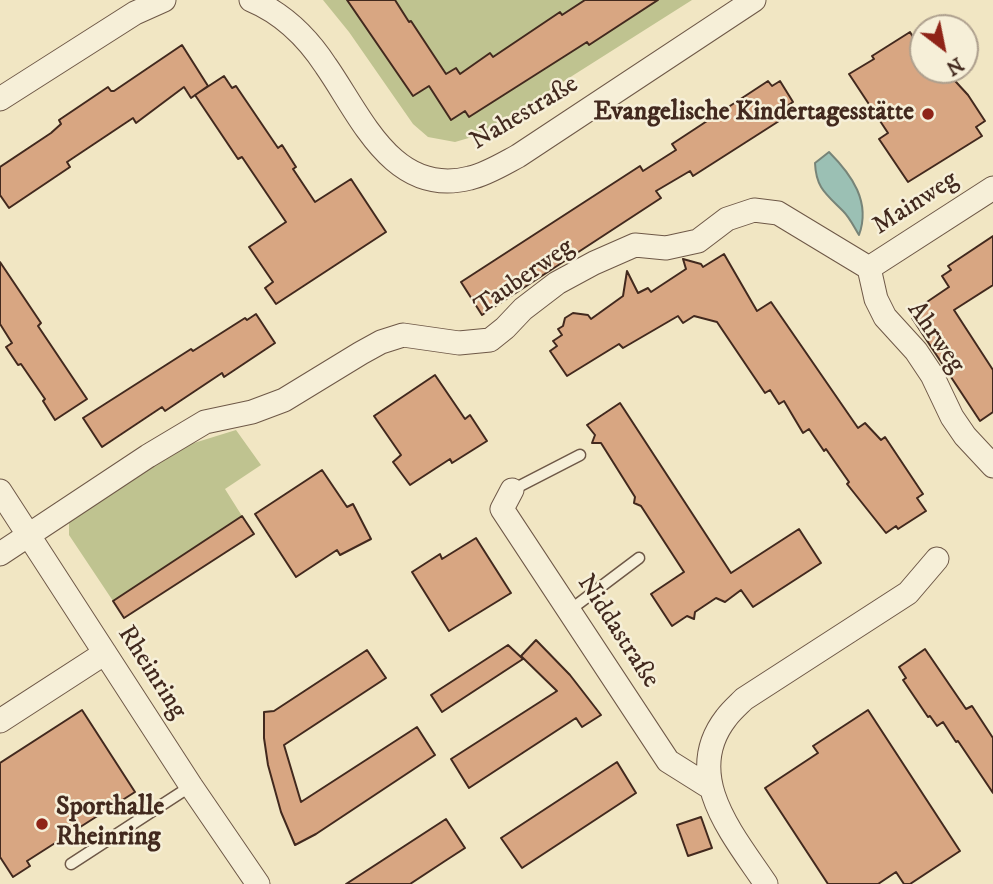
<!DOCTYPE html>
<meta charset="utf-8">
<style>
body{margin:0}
#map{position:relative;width:993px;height:884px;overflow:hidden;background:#f1e6c3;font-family:"IM FELL DW Pica",serif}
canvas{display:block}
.north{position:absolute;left:909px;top:14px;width:70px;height:70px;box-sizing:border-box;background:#f6efd8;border:2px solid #aea08e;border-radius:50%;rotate:148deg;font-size:19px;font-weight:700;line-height:28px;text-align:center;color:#42291e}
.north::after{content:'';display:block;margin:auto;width:24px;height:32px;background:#8f2418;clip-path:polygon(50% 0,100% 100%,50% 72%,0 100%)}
</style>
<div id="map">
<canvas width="993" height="884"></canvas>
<div class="north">N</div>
</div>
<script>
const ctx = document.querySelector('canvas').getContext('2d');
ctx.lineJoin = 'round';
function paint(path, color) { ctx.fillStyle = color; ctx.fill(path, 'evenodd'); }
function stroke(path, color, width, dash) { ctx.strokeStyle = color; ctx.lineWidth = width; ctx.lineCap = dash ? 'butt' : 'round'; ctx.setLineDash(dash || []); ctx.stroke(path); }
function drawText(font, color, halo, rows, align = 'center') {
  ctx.font = font + ' "IM FELL DW Pica",serif'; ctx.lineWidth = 5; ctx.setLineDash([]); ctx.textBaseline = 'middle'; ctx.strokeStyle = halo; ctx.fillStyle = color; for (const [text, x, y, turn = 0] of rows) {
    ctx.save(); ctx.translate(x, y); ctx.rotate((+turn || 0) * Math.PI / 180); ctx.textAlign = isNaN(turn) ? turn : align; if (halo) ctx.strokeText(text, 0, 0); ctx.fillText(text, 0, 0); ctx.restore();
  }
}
paint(new Path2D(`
 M323,0H692L479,135L455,142L428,137L413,124L349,32Z
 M236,430L261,465L225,489L242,516L113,601L69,535V520L181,447Z`), '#bfc390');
const water = new Path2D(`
 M829,152C852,175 871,202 859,235C854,227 850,218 843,211C826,194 816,188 815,163Z`);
paint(water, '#9bc0b4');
stroke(water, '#778478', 2);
const building = new Path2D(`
 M347,0H395L409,22L411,21L446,74L456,68L460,74L490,53L493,57L560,12L562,15L585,0H658L589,45L587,42L469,117L465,111L451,120L429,86L413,96Z
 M910,32L923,54V70H945L968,95L985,121L976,127L982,136L908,182L879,139L888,133L849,74L874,59L872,56Z
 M182,45L208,86L191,98L184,87L136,123L133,118L67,162L70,167L9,208L0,195V167L51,133L61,124L59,120L108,87L111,91H114Z
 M224,76L232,88L236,86L278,148L282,145L296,167L293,169L315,202L351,179L386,232L276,304L265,288L273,282L249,247L286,222L242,157L238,159L195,95Z
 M768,81L772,86L780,81L793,102L785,107L790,114L693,176L690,171L656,191L661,198L482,315L461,282L640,166L643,171L676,150L672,144Z
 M993,236V285L954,310L993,370V412L980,421L912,318L921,311L918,308L949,287L942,276L951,270L948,266Z
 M724,254L757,311L771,302L858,428L865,423L881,440L885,437L923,494L917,498L926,511L898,529L896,526L886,533L847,484L849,482L826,449L824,451L809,429L803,433L784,401L779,404L770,390L765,393L717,322L694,316L683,323L678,316L623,348L619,344L567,376L550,351L557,346L553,341L562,335L558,329L563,326L565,318L573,313L588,315L591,319L623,296L627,271L638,293L648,288L651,292L686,269L683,259L701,264L703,267Z
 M0,262L41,323L38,326L87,399L55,420L43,401L45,399L21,364L18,365L6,347L12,343L0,324Z
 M256,314L275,343L224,377L222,373L165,411L162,407L102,447L83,418L191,349L193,351L245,318L247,320Z
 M435,375L465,419L470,415L487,441L452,463L450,459L410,485L393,462L401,455L374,416Z
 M620,403L731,573L799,529L821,563L753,607L741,590L725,602L716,598L695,612L694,619L687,616L672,626L651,594L684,572L641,506L634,503L635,497L601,443H592L595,435L587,425Z
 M322,470L347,507L353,504L371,539L340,555L337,550L296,577L255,514Z
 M242,516L254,534L124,618L113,601Z
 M476,538L511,593L449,631L412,572L440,554L442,559Z
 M536,640L570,675L601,715L582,727L576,718L469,788L451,759L557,691L521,656Z
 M508,645L523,659L442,712L431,695Z
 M925,649L966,709L972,706L993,738V793L958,741L956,742L943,722L937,726L930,716L928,717L903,680L906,678L899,667Z
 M367,650L386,678L284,745L301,802L417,727L435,755L316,834L295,845L281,812L268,765L264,738V712L274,711Z
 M82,710L135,792L27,861L30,866L13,877L0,857V763Z
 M868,710L960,851L910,884H904L896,872L878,884H828L765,788L818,753L813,746Z
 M617,762L636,793L522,868L501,838Z
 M701,817L712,848L688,856L677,825Z
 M446,819L465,848L445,861L410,884H346Z`);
paint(building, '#d8a682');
stroke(building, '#42291e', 2);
const lane = new Path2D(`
 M512,490L580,455
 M570,610L639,558
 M71,864L191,786`);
const street = new Path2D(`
 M251,0C282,13 307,37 326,66C361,116 393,198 470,178C487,174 503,164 518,156L754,0
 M0,99L135,13L164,0
 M869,268L876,299L885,317L916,351L932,375L952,417L965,436L993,466
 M869,268L993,188
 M512,490L502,509L668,761L711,788
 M0,491L191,786L258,884
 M0,554L148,456L205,422L252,412L284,400L361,353L381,342L403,335L459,343L490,340L505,328L523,309L557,283L594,263L635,245L666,248L698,241L727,219L754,210L778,213L869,268
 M0,721L105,653
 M766,884C734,836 681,776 726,718C731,711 738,705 744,699L908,593L937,559`);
stroke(lane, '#6e5847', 13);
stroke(street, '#6e5847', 25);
stroke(lane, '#f6efd8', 10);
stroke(street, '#f6efd8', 23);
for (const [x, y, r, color] of [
 [928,114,7,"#8f2418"],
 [42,824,7,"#8f2418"]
]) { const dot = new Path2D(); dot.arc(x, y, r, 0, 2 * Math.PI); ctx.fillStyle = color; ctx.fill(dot); stroke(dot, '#f6efd8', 2.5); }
drawText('26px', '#42291e', '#f6efd8', [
 ["Nahestraße",525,114,-31],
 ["Mainweg",916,204,-33],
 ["Tauberweg",525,278,-35],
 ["Ahrweg",935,338,55],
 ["Niddastraße",617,632,57],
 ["Rheinring",151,673,57]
]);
drawText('bold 26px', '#42291e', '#f6efd8', [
 ["Evangelische Kindertagesstätte",914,114],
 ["Sporthalle",56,809,"left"],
 ["Rheinring",56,839,"left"]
], 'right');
</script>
